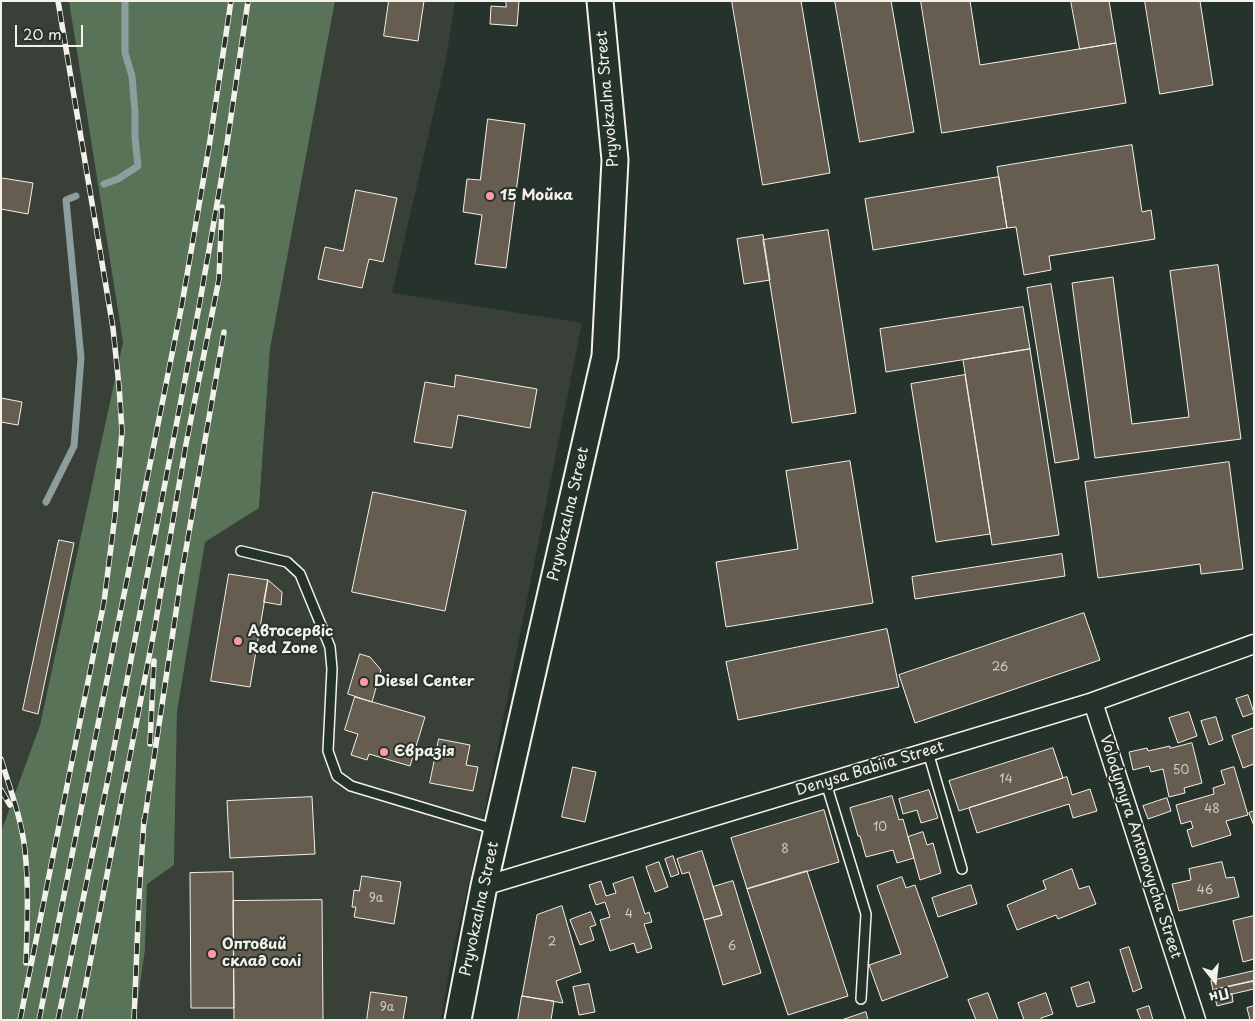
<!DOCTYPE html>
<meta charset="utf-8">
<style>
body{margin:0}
#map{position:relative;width:1255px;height:1021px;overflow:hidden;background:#26332d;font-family:"Playpen Sans",sans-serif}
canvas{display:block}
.frame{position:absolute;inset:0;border:2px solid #f4f1e8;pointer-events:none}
.north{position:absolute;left:1190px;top:956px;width:50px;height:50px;-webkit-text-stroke:4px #26332d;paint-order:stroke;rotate:164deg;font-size:14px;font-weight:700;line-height:20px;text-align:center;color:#f4f1e8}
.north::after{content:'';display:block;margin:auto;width:18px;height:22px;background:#f4f1e8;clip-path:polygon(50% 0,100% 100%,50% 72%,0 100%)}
.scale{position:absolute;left:15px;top:25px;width:68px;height:22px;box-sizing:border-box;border:2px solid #f4f1e8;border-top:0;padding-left:6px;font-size:15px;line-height:18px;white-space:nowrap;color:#f4f1e8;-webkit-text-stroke:4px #26332d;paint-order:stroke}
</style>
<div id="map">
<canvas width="1255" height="1021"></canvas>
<div class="frame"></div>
<div class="north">Пн</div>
<div class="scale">20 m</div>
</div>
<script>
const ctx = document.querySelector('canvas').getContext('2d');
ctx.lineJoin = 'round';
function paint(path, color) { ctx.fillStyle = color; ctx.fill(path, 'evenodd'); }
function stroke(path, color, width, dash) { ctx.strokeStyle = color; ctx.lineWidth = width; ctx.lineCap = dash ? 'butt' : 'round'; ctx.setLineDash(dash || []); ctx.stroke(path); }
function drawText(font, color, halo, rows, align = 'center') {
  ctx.font = font + ' "Playpen Sans",sans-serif'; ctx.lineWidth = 4; ctx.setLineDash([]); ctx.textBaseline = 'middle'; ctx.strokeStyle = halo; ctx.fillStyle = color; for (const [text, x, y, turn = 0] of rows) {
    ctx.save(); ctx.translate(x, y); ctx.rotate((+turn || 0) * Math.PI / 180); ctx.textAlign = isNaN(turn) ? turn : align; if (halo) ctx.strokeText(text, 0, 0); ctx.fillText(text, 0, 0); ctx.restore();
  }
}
paint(new Path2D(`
 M1,1H198L40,725L1,832Z
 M335,1H455L446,59L392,293L582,323L484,815L451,961L441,1020H135L145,950L147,883L174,865L177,712L205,542L259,508L270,349Z`), '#394038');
paint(new Path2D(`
 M69,1H335L270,349L259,508L205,542L177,712L174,865L147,884L145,950L135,1020H1V832L40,725L123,342Z`), '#597359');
stroke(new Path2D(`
 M104,184L118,179L138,166L135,137V112L132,76L125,53V1
 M46,502L74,446L81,358L66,200L76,196`), '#8d9e9f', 7);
const building = new Path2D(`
 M389,1H424L418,41L384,36Z
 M506,1H519L517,26L490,24L491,6L506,7Z
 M732,1H801L830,173L763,185Z
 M835,1H891L914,132L860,142Z
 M921,1H970L980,65L1116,43L1126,103L942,133Z
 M1071,1H1109L1116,43L1080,49Z
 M1145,1H1200L1213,85L1160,94Z
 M488,119L525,124L506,268L475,264L482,215L463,212L467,179L480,180Z
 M1132,145L1142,212L1151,210L1155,239L1049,256L1051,270L1024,275L1016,227L1007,228L997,167Z
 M999,177L1007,228L873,250L865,199Z
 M2,178L33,183L28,214L1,209Z
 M356,190L397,198L383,262L369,259L362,288L318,279L325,247L343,251Z
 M828,230L856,413L792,423L763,240Z
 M763,235L770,280L744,284L737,239Z
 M1218,265L1241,439L1095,458L1072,283L1113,277L1132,424L1189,417L1170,271Z
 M1051,284L1079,459L1055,463L1027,288Z
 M1023,307L1030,349L886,372L880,329Z
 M1030,349L1059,535L992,545L963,360Z
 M456,375L537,389L530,428L458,415L452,448L414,442L425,382L454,387Z
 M965,375L990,534L936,542L911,384Z
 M1,398L22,402L18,425L1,422Z
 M850,461L873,603L726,627L716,562L798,549L786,471Z
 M1229,462L1243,569L1201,574L1200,564L1098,578L1085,482Z
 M373,492L466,511L445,611L352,592Z
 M59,540L74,543L38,714L23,710Z
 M1062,554L1065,576L915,599L912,577Z
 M229,574L268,580L250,687L211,681Z
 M268,580L282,592L281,605L264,602Z
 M1084,613L1100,660L915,723L899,675Z
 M887,629L899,687L738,720L726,662Z
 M360,654L370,657L381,670L372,702L348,694Z
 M1248,695L1254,713L1243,717L1236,699Z
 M355,697L425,717L410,766L369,754L367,760L351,755L358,734L345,730Z
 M1189,712L1197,736L1178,743L1169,718Z
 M1216,717L1223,740L1209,745L1201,721Z
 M1254,728V764L1243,768L1232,736Z
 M439,739L470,745L466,765L478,767L473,791L430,783Z
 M1192,743L1202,783L1184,788L1185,793L1169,797L1163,769L1151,772L1149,766L1133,770L1129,752L1147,748L1148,751L1170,746V748Z
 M1053,748L1063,778L959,811L949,781Z
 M573,767L596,772L585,822L562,817Z
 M1234,767L1248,815L1226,821L1231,835L1192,847L1187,830L1193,828L1191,821L1181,824L1176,805L1214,794L1213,788L1225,784L1221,771Z
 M1067,777L1072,795L1090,789L1097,811L1073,818L1069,804L977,833L969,808Z
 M929,790L938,818L921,823L917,810L903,814L899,799Z
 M892,796L899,820L903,819L914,858L897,863L893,850L866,857L860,836H858L850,808Z
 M312,797L315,854L230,858L227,801Z
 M1167,798L1171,811L1148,819L1143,806Z
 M824,810L839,862L747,889L731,838Z
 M1254,811V826L1249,813Z
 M923,832L927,845L933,843L941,873L920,880L908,837Z
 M702,851L722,915L704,920L689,872L682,874L677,859Z
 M673,856L679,874L671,877L665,859Z
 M659,862L668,887L655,892L646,867Z
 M1222,862L1226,878L1234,877L1239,897L1179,911L1172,884L1191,880L1189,869Z
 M1072,869L1079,889L1089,886L1096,904L1058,919L1056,915L1017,930L1007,905L1046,889L1043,881Z
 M807,871L848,996L788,1015L747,889Z
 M233,872L234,1008H191L190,873Z
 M362,876L401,882L394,924L354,917L356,907H352L354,890L359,891Z
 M633,877L645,914L649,912L652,922L644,924L652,948L637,953L634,943L610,951L600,920L610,917L605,902L596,905L589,885L601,881L606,896L616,893L613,884Z
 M902,877L906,888L915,885L948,977L882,1001L869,965L901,954L877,886Z
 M733,881L761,973L723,985L704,920L722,915L713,887Z
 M971,885L977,904L938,917L932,898Z
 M322,900L323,1020H234L233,901Z
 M562,906L581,972L556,981L563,1003L522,996L537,915Z
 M591,912L596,925L590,927L594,940L580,945L570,920Z
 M1254,916V959L1243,962L1233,921Z
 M1129,947L1142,988L1133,992L1120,950Z
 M1254,971V981L1213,990L1211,981Z
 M1253,981L1254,989L1215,998L1213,990Z
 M1089,982L1095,1002L1077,1007L1071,988Z
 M589,984L595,1012L579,1015L573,987Z
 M371,992L407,997L403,1020H367Z
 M988,993L998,1020H976L968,1000Z
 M1046,993L1053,1014L1041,1018L1042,1020H1024L1018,1003Z
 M1232,994L1233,1002L1217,1006L1215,998Z
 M522,996L554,1001L551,1020H518Z
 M1149,1006L1153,1020H1141L1137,1010Z
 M1254,1006V1020H1250L1247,1008Z
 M866,1012L868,1020H842Z`);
paint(building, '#665d50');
stroke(building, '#f4f1e8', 1);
const service = new Path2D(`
 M241,551L287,562L300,574L330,647L332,669L328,751L337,776L351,786L494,829
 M928,752L962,869
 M826,783L866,914L861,999`);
const minor = new Path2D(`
 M1093,702L1196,1020
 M484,886L1093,702L1254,644`);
const secondary = new Path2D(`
 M458,1020L484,886L605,356L615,160L600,1`);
stroke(service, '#f4f1e8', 12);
stroke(minor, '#f4f1e8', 21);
stroke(secondary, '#f4f1e8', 29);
stroke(service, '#26332d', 9);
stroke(minor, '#26332d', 18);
stroke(secondary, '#26332d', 25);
const rail = new Path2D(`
 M150,744L154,661
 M1,759C10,789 22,820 25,851C29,889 27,926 26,963
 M1,790L10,805
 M144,824L182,572L224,332
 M20,1020L104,602L115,515L122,431L119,386L113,328L58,1
 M39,1020L182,304L209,147L231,1
 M58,1020L108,779L199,307L224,164L248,1
 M79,1020L155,626L186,444L219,279L222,207
 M134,1020L139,897L144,819`);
stroke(rail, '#f4f1e8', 5.5);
stroke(rail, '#26332d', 4, [11]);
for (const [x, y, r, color] of [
 [490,196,5,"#ff9aa2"],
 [238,641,5,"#ff9aa2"],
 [364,682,5,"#ff9aa2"],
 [384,752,5,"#ff9aa2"],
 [212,954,5,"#ff9aa2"]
]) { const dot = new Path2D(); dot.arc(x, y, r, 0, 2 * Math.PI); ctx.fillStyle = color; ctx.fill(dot); stroke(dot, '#26332d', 2); }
drawText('12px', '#d0ccc2', null, [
 ["26",1000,668],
 ["50",1181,771],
 ["14",1006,780],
 ["48",1212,810],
 ["10",880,828],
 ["8",785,850],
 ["46",1205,891],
 ["9а",376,899],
 ["4",629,915],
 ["2",552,943],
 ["6",732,947],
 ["9а",387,1008]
]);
drawText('15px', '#f4f1e8', '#26332d', [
 ["Pryvokzalna Street",608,99,-95],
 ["Pryvokzalna Street",569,514,-77],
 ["Denysa Babiia Street",870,769,-17],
 ["Volodymyra Antonovycha Street",1140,847,72],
 ["Pryvokzalna Street",480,909,-78]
]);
drawText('bold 15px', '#f4f1e8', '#26332d', [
 ["15 Мойка",500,196],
 ["Автосервіс",248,632],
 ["Red Zone",248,649],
 ["Diesel Center",374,682],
 ["Євразія",394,752],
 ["Оптовий",222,945],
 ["склад солі",222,962]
], 'left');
</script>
